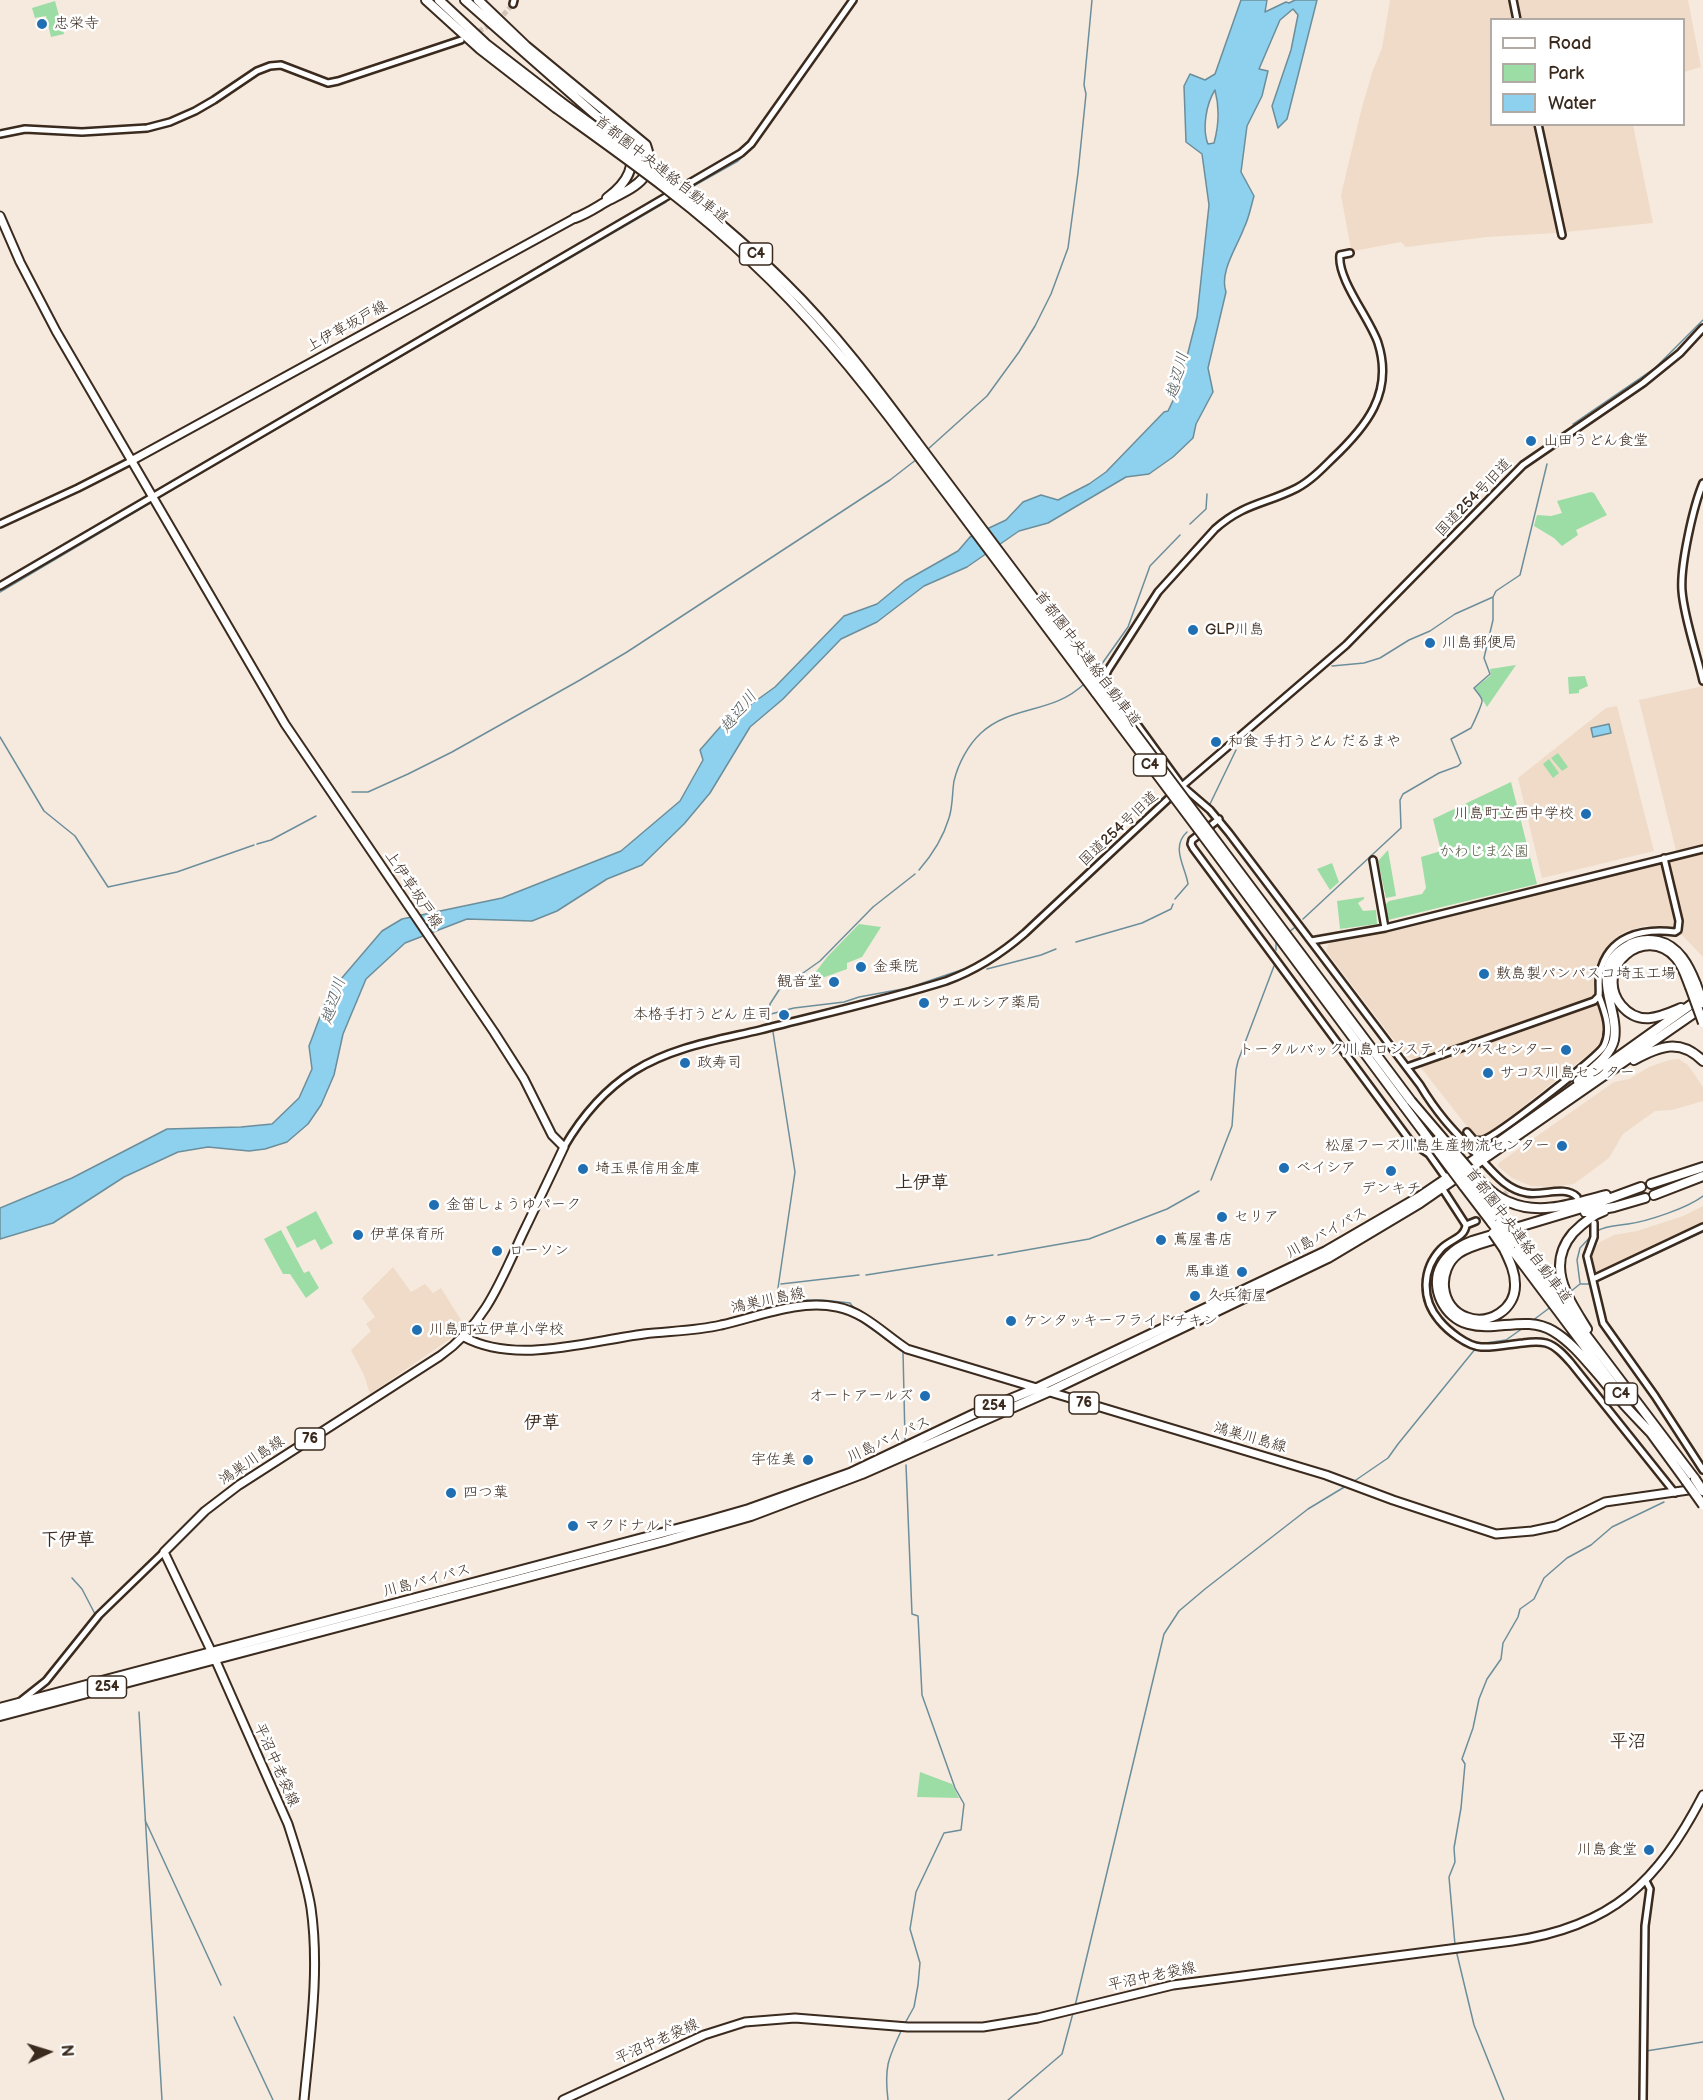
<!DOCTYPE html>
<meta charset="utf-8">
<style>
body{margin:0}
#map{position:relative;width:1703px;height:2100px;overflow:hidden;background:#f6eade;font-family:"Balsamiq Sans",sans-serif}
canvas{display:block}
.legend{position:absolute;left:1490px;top:18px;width:195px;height:108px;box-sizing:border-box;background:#fff;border:2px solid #b1aaa5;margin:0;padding:8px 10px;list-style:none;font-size:18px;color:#3b2a1e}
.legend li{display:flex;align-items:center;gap:12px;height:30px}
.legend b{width:30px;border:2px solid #b1aaa5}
.north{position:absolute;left:18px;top:2022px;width:60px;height:60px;-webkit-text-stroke:4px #fff;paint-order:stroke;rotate:86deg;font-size:16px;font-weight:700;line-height:24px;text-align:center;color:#3b2a1e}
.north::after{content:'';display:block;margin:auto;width:21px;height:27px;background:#3b2a1e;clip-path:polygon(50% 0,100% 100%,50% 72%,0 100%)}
</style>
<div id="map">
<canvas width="1703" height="2100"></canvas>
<ul class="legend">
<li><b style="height:8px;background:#fff"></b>Road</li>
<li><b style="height:16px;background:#9cdda6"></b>Park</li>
<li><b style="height:16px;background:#8dd1ef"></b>Water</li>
</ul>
<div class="north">N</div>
</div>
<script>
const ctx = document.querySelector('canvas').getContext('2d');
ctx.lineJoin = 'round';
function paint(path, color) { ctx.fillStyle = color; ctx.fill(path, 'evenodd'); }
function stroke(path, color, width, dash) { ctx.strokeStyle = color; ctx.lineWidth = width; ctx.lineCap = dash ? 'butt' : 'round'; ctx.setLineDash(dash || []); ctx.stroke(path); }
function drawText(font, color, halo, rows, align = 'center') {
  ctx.font = font + ' "Balsamiq Sans","Klee One",sans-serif'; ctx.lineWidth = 5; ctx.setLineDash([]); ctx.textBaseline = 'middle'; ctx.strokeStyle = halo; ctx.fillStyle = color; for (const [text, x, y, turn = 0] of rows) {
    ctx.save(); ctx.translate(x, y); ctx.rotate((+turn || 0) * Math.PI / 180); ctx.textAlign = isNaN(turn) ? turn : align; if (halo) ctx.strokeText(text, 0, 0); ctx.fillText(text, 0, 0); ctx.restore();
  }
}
paint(new Path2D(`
 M1390,0H1688L1701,67L1684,72V20H1492V124L1633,125L1653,223L1556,233L1487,237L1406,247L1401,242L1354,251L1351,249L1341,195L1362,107L1373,70L1382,48Z
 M1703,686V957L1681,934L1665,926H1645L1626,931L1615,938L1601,955L1595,976L1594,986L1604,1025V1036L1600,1045L1486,1136L1476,1138L1415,1060L1406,1056L1326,951L1330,939L1390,932L1678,859L1639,700Z
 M1617,706L1654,851L1542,878L1518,778L1606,708Z
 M1679,1059L1688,1065L1703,1087V1101L1672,1110L1655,1111L1623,1134L1609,1158L1574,1184L1549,1187L1531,1186L1512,1178L1499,1167L1498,1164L1500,1162L1614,1082L1629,1079L1649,1067L1669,1060Z
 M1703,1206V1225L1605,1270L1598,1272L1593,1268L1590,1259L1591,1252L1600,1242L1614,1235L1637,1231L1683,1216Z
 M393,1267L411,1292L425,1284L433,1293L441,1288L466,1328L370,1394L364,1375L351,1350L371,1331L366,1324L375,1317L362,1298Z`), '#efdbc7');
paint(new Path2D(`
 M55,1L64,34L51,37L46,16L35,18L32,8Z
 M1591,492L1594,493L1607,515L1576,530L1578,535L1562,546L1554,538L1534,526L1537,515L1551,516L1562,513L1557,501Z
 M1516,665L1487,707L1475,688L1491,675L1490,669Z
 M1585,676L1588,686L1579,690V693L1569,694L1568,677Z
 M1558,753L1568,767L1562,771L1551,758Z
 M1549,759L1559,773L1553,778L1543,764Z
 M1511,782L1537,884L1388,920L1385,905L1389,901L1422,894L1426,888L1421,857L1441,851L1433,819Z
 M1388,850L1396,896L1386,898L1378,861Z
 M1332,863L1339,882L1330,890L1317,869Z
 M1364,897V899L1358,903L1363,911L1376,910L1377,924L1340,929L1337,901Z
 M859,924L881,927L862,957L847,963V969L814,981L811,978L828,956Z
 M316,1211L333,1243L321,1250L315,1239L297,1248L286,1227Z
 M281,1230L304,1273L309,1271L319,1288L306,1298L290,1274H283L264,1239Z
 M920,1772L952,1784L959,1798L917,1797Z`), '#9cdda6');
const water = new Path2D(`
 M1241,0H1267L1265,12L1286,2L1289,3L1295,0H1317L1287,119L1278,128L1272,106L1291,50L1298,15L1293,9L1280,20L1259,69L1268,71L1262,96L1247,126L1241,172L1254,196C1251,206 1249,218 1244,228C1237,247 1219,272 1226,292L1208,368L1213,392L1196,424L1193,438L1173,457L1149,474L1126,477L1048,523L1019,531L967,567L924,586L877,622L841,639L783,699L750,727L710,793L684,824L642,865L607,879L557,911L532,921L467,919L405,943L366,979L343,1034L334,1075L321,1105L308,1124L287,1142L265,1149L249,1151L208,1147L178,1152L124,1177L53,1223L0,1239V1208L72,1178L167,1129L241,1127L272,1124L299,1098L312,1069L309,1046L329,993L382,931L402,919L502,898L621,851L680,801L703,760L700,750L721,726L775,687L844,616L877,604L905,581L958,551L970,537L1006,520L1023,502L1041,495L1058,500L1089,484L1106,472L1164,412L1168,411L1179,388L1197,317L1209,205L1202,154L1186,142L1184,86L1190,74L1205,80L1215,74ZM1215,90C1220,109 1219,125 1214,143L1208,144C1202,129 1206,104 1215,90Z
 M1609,724L1611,733L1593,737L1591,728Z`);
paint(water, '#8dd1ef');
stroke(water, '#6c8e9b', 1.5);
stroke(new Path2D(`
 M690,188L738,161L754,146L857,0
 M1573,424L1655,368L1703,320
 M927,450L987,396L1019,352L1035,326L1051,294L1068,248L1078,173L1086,94L1084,85L1092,0
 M156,499L666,202
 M1190,524L1206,509L1207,494
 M0,592L152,502
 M1332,666L1364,663L1380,658L1409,640L1430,631L1455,614L1493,597L1496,591L1520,575L1547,464
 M1094,675L1128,627L1150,566L1180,535
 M0,737L44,811L75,836L108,887L177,872L254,845
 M352,792H368L408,774L452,752L580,680L627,652L890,480L917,459
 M1210,804L1236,750
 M257,844L271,840L316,816
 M919,870C933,854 943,838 949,818C953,806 952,793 954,781C958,764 968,745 981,733C1011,705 1053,714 1084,684
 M1175,899L1188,884C1186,868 1170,847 1187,832
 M1303,919L1401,828L1400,800L1403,794L1439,773L1458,766L1461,763L1451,739L1471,728C1473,724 1483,703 1482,700C1481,696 1476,691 1474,688L1490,674L1484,658L1493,620V597
 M1289,932L1294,928
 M1076,942L1142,923L1171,909L1173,904
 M1276,950V942L1278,940
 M987,969L1041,955L1056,949
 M771,1014L794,1008L844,1002L859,997L908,988L967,968
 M769,1022L770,1004L779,990L820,961L873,907L915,874
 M773,1032L795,1172L778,1288L779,1300H822L850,1303L853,1307
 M1211,1180L1232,1126L1236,1070L1238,1061L1274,966
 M1597,1231C1607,1225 1617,1226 1628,1224C1649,1221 1687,1208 1703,1196
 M998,1255L1089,1239L1167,1209L1199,1191
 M866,1275L993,1255
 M1596,1282L1703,1232
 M1580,1283L1577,1260L1580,1248L1593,1234
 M781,1284L859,1275
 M1570,1292L1580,1284H1592
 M857,1319L903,1351L905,1440
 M1532,1321L1552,1306
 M1479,1344L1506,1340L1523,1328
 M1353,1482L1388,1458L1398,1444L1476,1348
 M72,1578L82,1589L95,1614
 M139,1712L162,2100
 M145,1820L221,1985
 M1455,1945L1449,1877L1455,1862L1454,1848L1461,1808L1465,1764L1462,1759L1473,1728L1479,1699L1487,1679L1501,1659L1503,1643L1518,1617L1520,1609L1534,1599L1544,1578L1567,1558L1591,1545L1612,1527L1664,1502
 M1456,1950L1474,2025L1504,2100
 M1075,2006L1164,1634L1179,1611L1205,1589L1308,1509L1346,1486
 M234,2017L273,2100
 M904,2025L914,2007L918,1985L920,1963L910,1929L916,1892L944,1833L961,1830L964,1804L955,1788L922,1695L918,1616L912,1614L906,1465
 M888,2100C884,2067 888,2059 902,2029
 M1008,2100L1062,2054L1073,2013
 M1647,2100L1646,2051L1703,2042`), '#6c8e9b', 1.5);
stroke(new Path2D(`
 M472,35L498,21L513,4
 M1476,1221L1509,1190`), '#d1c4b8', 5, [5, 2.5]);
const minor = new Path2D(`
 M1513,0L1517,20
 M513,4L514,0
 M1538,124L1562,235
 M0,134L25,129L82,132L147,128L170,122L195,111L214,100L257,71L270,66L281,65L328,83L338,81L461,40
 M1350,253L1340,255C1337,279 1370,319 1378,343C1394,393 1366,427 1332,459C1321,470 1310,481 1297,488C1266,504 1244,503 1215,529L1158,592L1108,670L1104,679L1182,786L1210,810L1229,833L1420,1085C1438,1115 1453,1130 1476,1154C1492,1170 1504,1189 1527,1193C1543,1196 1565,1185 1577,1197
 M1703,483C1693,507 1680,566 1682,591C1684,618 1697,654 1703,681
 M0,524L78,488L131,461
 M0,586L741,153L751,144L853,0
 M1219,819L1192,840L1191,844L1193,848L1411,1142L1429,1154L1446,1178
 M1373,860L1385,928
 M1311,941L1385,928L1703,849
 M1407,1067L1594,1001L1599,996C1600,988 1598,981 1600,973C1608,936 1642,928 1675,932L1678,930L1679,921L1664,858
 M1467,1132L1474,1140C1478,1141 1479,1141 1483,1140C1497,1136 1598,1057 1604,1046C1612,1029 1605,1012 1599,996
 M564,1147C582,1116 604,1090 634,1071C672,1047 718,1040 760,1030C822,1014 885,1000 946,981C976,970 1001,954 1025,933L1182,786L1346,645L1523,465L1643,383L1680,353L1703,328
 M1442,1188L1466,1225C1465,1238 1449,1240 1441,1249C1422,1269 1421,1299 1439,1320C1448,1331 1467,1346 1481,1347C1494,1348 1510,1344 1523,1343C1530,1342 1538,1341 1546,1343C1556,1346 1564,1355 1571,1363L1675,1493
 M1594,1223V1237L1587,1256L1603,1323L1655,1396L1703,1470
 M1466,1225L1476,1221
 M1593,1279L1703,1227
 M22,1700L46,1681L99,1615L164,1552
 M1643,2100L1645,1926L1650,1889L1646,1881`);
const major = new Path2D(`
 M0,216L20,262L56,331L285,724L494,1032L524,1079L552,1135L564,1147C550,1177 536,1206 522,1235C500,1283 484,1325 440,1356L239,1485L205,1511L164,1552L215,1659L288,1824C296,1849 307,1882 311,1908C320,1971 310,2036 304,2100
 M131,461L575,218
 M464,1337C516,1365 589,1341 644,1334C669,1331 696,1331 721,1325C758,1317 798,1299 837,1307C864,1312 884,1334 907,1349L1326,1475L1393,1500L1496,1534L1532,1531L1556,1526L1605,1502L1703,1488
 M563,2100L704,2035L745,2022L795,2018L908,2027H983L1038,2018L1173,1985L1512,1941C1612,1927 1658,1882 1703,1795`);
const highway = new Path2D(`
 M426,0L480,49L556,108
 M439,0L486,44L561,102
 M465,0L624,140C640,164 627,183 607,198
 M478,0L526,46L646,145C658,178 634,187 609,200C598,206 587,214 575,218
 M916,441L1102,689
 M911,446L1096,693
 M1210,833L1411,1101
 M1204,837L1404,1106
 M1681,1008C1660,1017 1639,1027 1621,1005C1592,968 1645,923 1676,958C1683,966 1686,977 1690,987
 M1634,1060C1660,1046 1680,1038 1703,1061
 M1578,1081C1590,1070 1610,1057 1614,1040C1620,1007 1586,970 1627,946C1636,940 1647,939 1658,941C1679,946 1689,966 1696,984
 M1475,1176C1485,1186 1496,1197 1509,1202C1540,1216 1575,1203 1606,1195
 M1469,1181L1500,1222
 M1651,1184L1703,1167
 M1463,1185L1492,1223
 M1641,1187L1592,1205L1472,1241C1459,1246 1448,1253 1441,1266C1429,1288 1445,1318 1468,1324C1496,1332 1526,1315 1553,1331C1573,1343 1587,1362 1602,1379C1617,1398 1634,1415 1651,1433
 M1654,1195L1703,1176
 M1585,1212L1614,1207L1645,1198
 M1502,1237C1488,1242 1471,1245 1459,1253C1436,1270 1440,1308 1466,1317C1489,1326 1516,1309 1515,1284C1515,1271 1509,1260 1504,1249
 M1518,1245L1695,1479
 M1510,1247L1618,1391
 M1587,1329C1568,1298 1545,1266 1573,1233C1582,1224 1592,1215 1604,1211
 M1648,1429L1686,1481
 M0,1708L707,1521L749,1509L850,1473L974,1414L1037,1388L1326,1251L1419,1197L1478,1157L1699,999
 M0,1716L664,1541L751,1516L862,1474L1048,1392L1328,1258L1420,1203L1703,1007`);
stroke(minor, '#3b2a1e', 10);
stroke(major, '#3b2a1e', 11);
stroke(highway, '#3b2a1e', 12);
stroke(minor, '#fff', 5);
stroke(major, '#fff', 7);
stroke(highway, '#fff', 8);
const highwayBridge = new Path2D(`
 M561,102C639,159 717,215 785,283C834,331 876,387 916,441
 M556,108C624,157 693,205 753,263C812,318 863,381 911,446
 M1102,689L1210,833
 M1096,693L1204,837
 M1696,984L1703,1003
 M1690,987L1703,1023
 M1411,1101L1475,1176
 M1404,1106L1463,1185
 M1442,1143L1469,1181
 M1500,1222L1518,1245
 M1492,1223L1510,1247
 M1493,1233L1504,1249
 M1695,1479L1703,1491
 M1686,1481L1703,1505`);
stroke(highwayBridge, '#3b2a1e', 12, []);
stroke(highwayBridge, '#fff', 8);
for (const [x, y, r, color] of [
 [42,24,6,"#1f6fb2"],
 [1531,441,6,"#1f6fb2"],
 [1193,630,6,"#1f6fb2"],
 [1430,643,6,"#1f6fb2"],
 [1216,742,6,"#1f6fb2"],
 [1586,814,6,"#1f6fb2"],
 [861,967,6,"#1f6fb2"],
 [1484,974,6,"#1f6fb2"],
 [834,982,6,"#1f6fb2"],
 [924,1003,6,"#1f6fb2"],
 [784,1015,6,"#1f6fb2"],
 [1566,1050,6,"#1f6fb2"],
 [685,1063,6,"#1f6fb2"],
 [1488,1073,6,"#1f6fb2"],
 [1562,1146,6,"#1f6fb2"],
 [1284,1168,6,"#1f6fb2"],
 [583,1169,6,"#1f6fb2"],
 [1391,1171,6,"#1f6fb2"],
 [434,1205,6,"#1f6fb2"],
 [1222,1217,6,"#1f6fb2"],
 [358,1235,6,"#1f6fb2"],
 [1161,1240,6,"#1f6fb2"],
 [497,1251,6,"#1f6fb2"],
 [1242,1272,6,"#1f6fb2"],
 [1195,1296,6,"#1f6fb2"],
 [1011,1321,6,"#1f6fb2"],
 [417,1330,6,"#1f6fb2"],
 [925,1396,6,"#1f6fb2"],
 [808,1460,6,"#1f6fb2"],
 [451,1493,6,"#1f6fb2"],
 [573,1526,6,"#1f6fb2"],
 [1649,1850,6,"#1f6fb2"]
]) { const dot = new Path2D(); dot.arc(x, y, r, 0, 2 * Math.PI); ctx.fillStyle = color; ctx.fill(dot); stroke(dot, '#fff', 2); }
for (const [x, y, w] of [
 [756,254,33],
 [1150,765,33],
 [1621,1394,33],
 [1084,1403,30],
 [994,1406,39],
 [310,1439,30],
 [107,1687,39]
]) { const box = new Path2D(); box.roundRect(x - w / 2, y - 11, w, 22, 4.5); ctx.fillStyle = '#fff'; ctx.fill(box); stroke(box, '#3b2a1e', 1.5); }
drawText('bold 14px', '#3b2a1e', null, [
 ["C4",756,254],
 ["C4",1150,765],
 ["C4",1621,1394],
 ["76",1084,1403],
 ["254",994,1406],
 ["76",310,1439],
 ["254",107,1687]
]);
drawText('15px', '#3b2a1e', '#fff', [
 ["忠栄寺",54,24],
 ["山田うどん食堂",1543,441],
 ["GLP川島",1205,630],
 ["川島郵便局",1442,643],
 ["和食 手打うどん だるまや",1228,742],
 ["川島町立西中学校",1574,814,"right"],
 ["金乗院",873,967],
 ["敷島製パンパスコ埼玉工場",1496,974],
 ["観音堂",822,982,"right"],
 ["ウエルシア薬局",936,1003],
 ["本格手打うどん 庄司",772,1015,"right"],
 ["トータルバック川島ロジスティックスセンター",1554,1050,"right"],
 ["政寿司",697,1063],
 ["サコス川島センター",1500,1073],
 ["松屋フーズ川島生産物流センター",1550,1146,"right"],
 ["ベイシア",1296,1168],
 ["埼玉県信用金庫",595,1169],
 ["デンキチ",1391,1189,"center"],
 ["金笛しょうゆパーク",446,1205],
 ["セリア",1234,1217],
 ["伊草保育所",370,1235],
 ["蔦屋書店",1173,1240],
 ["ローソン",509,1251],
 ["馬車道",1230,1272,"right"],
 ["久兵衛屋",1207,1296],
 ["ケンタッキーフライドチキン",1023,1321],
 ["川島町立伊草小学校",429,1330],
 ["オートアールズ",913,1396,"right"],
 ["宇佐美",796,1460,"right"],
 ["四つ葉",463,1493],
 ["マクドナルド",585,1526],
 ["川島食堂",1637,1850,"right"]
], 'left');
drawText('15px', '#3b2a1e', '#fff', [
 ["首都圏中央連絡自動車道",661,170,38],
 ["上伊草坂戸線",347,327,-29],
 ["国道254号旧道",1474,498,-46],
 ["首都圏中央連絡自動車道",1087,659,53],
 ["国道254号旧道",1119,829,-43],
 ["上伊草坂戸線",413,890,56],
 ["川島バイパス",1327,1233,-29],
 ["首都圏中央連絡自動車道",1518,1236,53],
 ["鴻巣川島線",768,1301,-12],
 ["鴻巣川島線",1250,1438,16],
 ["川島バイパス",889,1440,-25],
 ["鴻巣川島線",252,1461,-34],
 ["川島バイパス",427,1581,-15],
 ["平沼中老袋線",276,1765,66],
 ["平沼中老袋線",1152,1977,-12],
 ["平沼中老袋線",657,2042,-24]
]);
drawText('15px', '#586047', '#fff', [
 ["かわじま公園",1484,852]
]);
drawText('italic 16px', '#545c5d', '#fff', [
 ["越辺川",1178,376,-75],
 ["越辺川",739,712,-51],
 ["越辺川",334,1001,-72]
]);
drawText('bold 18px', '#3b2a1e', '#fff', [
 ["上伊草",922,1183],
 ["伊草",542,1423],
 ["下伊草",68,1540],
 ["平沼",1628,1742]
]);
</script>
